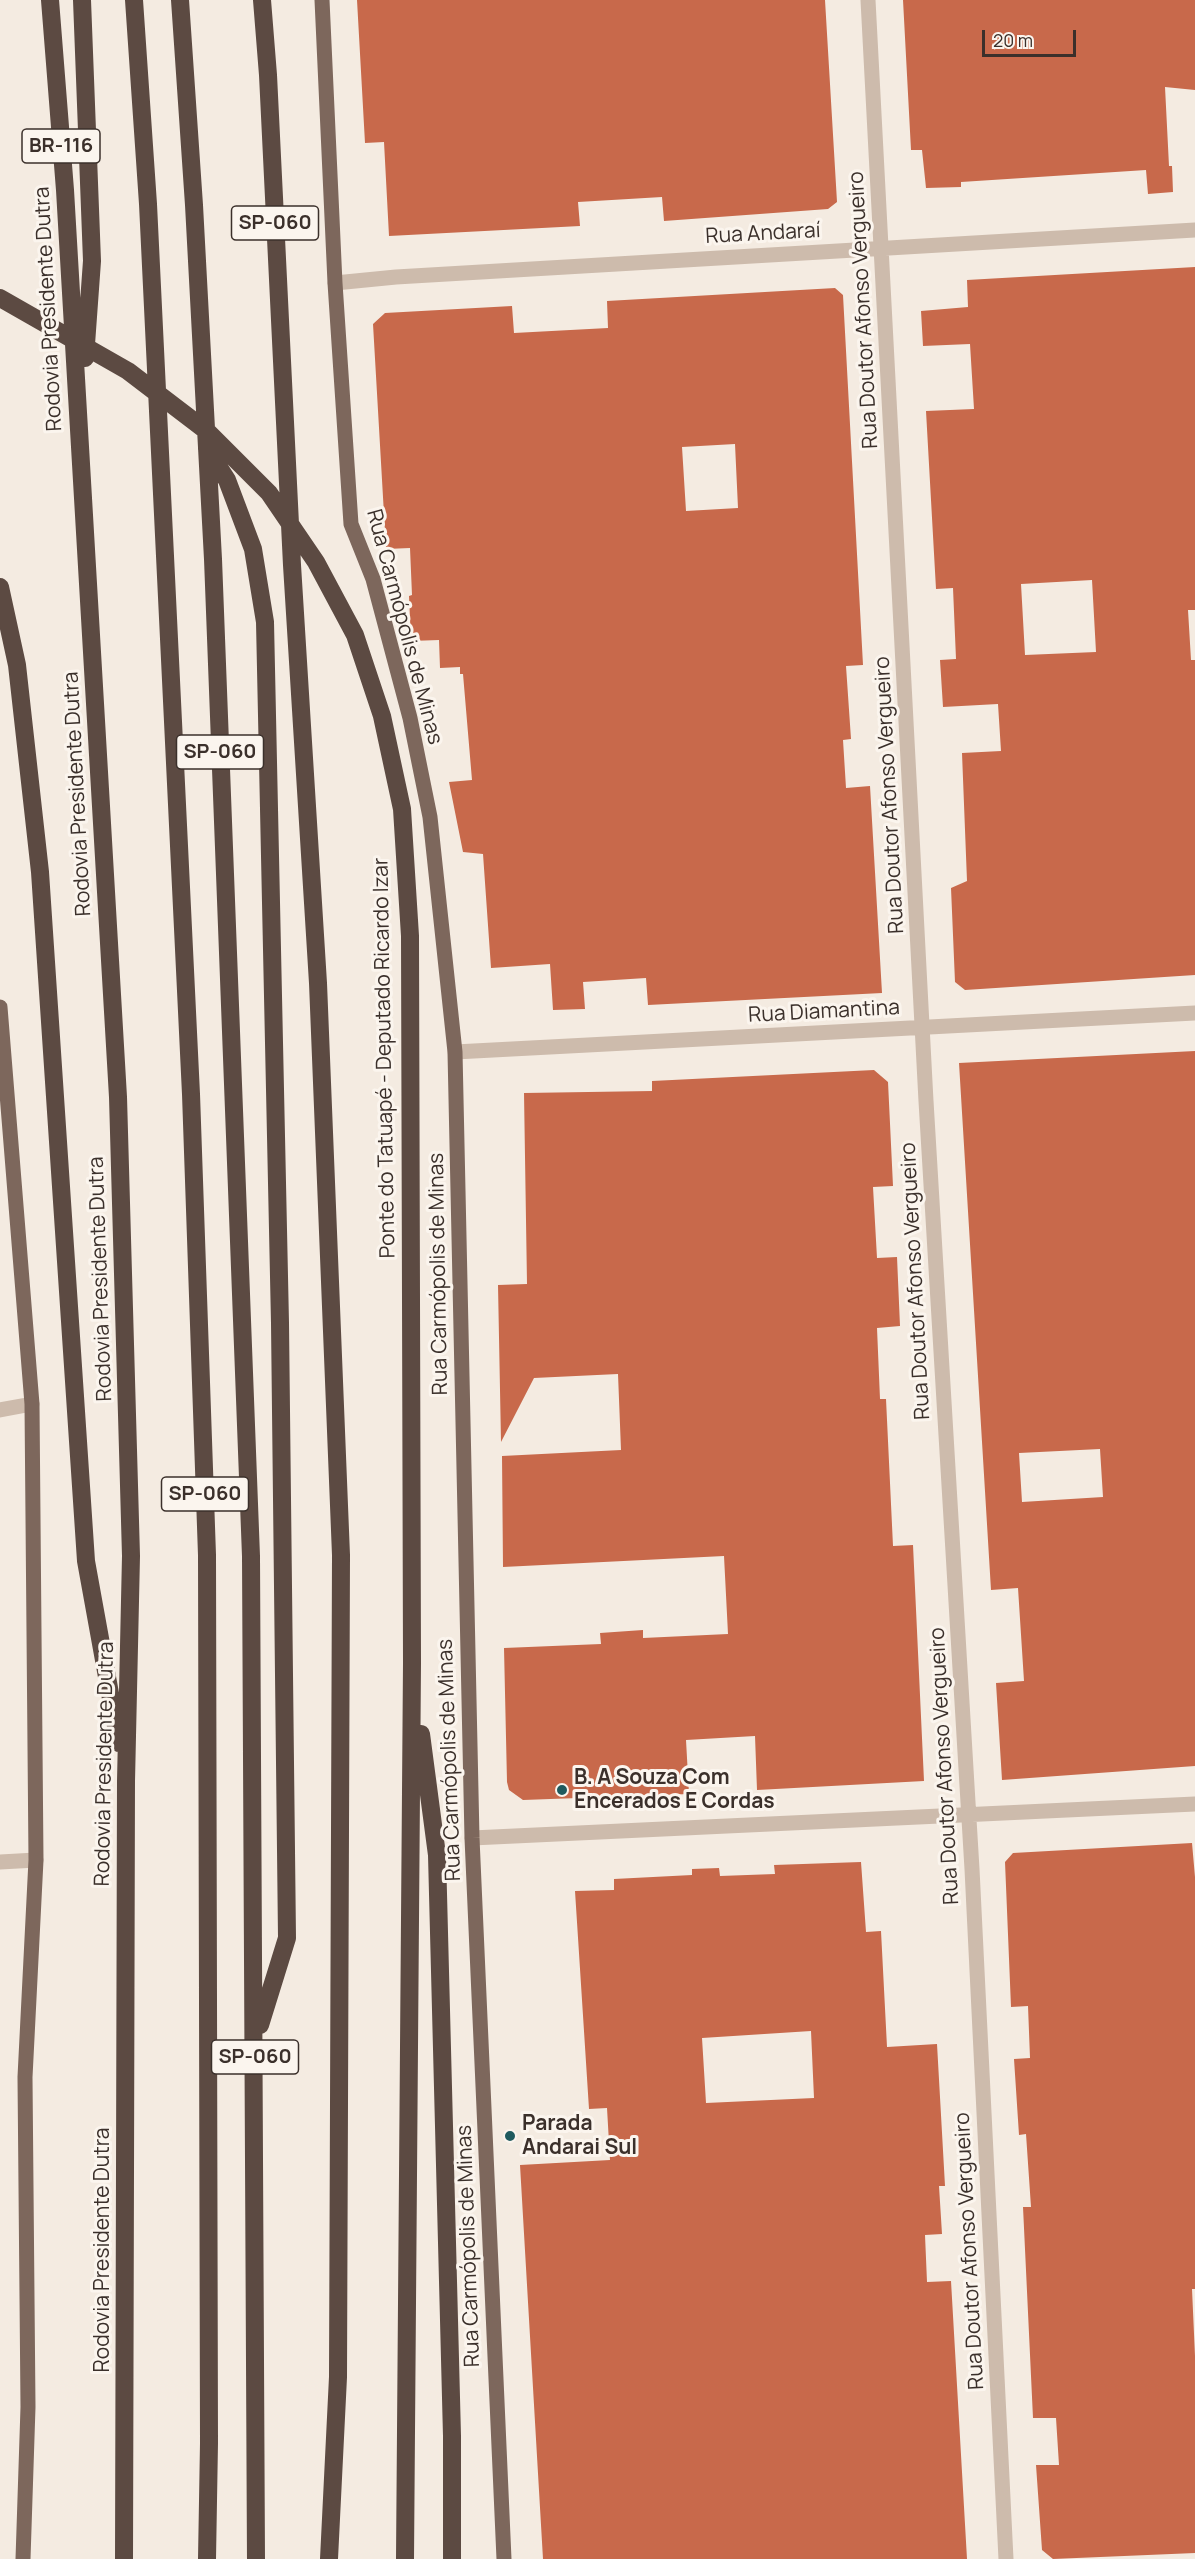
<!DOCTYPE html>
<meta charset="utf-8">
<style>
body{margin:0}
#map{position:relative;width:1195px;height:2559px;overflow:hidden;background:#f4ebe1;font-family:Manrope,sans-serif}
canvas{display:block}
.scale{position:absolute;left:982px;top:30px;width:94px;height:27px;box-sizing:border-box;border:3px solid #3b302b;border-top:0;padding-left:8px;font-size:18px;line-height:21px;white-space:nowrap;color:#3b302b;-webkit-text-stroke:4px #fbf5ee;paint-order:stroke}
</style>
<div id="map">
<canvas width="1195" height="2559"></canvas>
<div class="scale">20 m</div>
</div>
<script>
const ctx = document.querySelector('canvas').getContext('2d');
ctx.lineJoin = 'round';
function paint(path, color) { ctx.fillStyle = color; ctx.fill(path, 'evenodd'); }
function stroke(path, color, width, dash) { ctx.strokeStyle = color; ctx.lineWidth = width; ctx.lineCap = dash ? 'butt' : 'round'; ctx.setLineDash(dash || []); ctx.stroke(path); }
function drawText(font, color, halo, rows, align = 'center') {
  ctx.font = font + ' Manrope,sans-serif'; ctx.lineWidth = 6; ctx.setLineDash([]); ctx.textBaseline = 'middle'; ctx.strokeStyle = halo; ctx.fillStyle = color; for (const [text, x, y, turn = 0] of rows) {
    ctx.save(); ctx.translate(x, y); ctx.rotate((+turn || 0) * Math.PI / 180); ctx.textAlign = isNaN(turn) ? turn : align; if (halo) ctx.strokeText(text, 0, 0); ctx.fillText(text, 0, 0); ctx.restore();
  }
}
paint(new Path2D(`
 M357,0H825L837,202L828,209L664,221L662,197L578,202L580,226L389,236L384,142L365,143Z
 M903,0H1195V90L1165,87L1169,166H1172L1173,192L1148,194L1146,170L961,182V187L926,188L922,150H911Z
 M1195,267V610H1188L1191,660H1195V975L965,990L955,982L951,888L967,881L962,753L1001,751L998,704L943,707L940,660L956,659L953,588L936,589L926,411L974,409L970,344L923,346L921,311L968,307L967,280ZM1092,580L1096,652L1025,655L1021,584Z
 M835,288L843,295L863,665L846,666L851,739L843,740L846,788L870,786L882,993L648,1005L646,978L583,982L585,1009L553,1010L550,964L491,968L483,854L463,852L449,782L472,780L463,674H460V667L440,668L439,640L411,641L409,596L412,595L410,548L386,549L373,324L385,313L512,306L514,333L608,328L607,301ZM735,444L738,508L686,511L682,447Z
 M1195,1051V1766L1002,1780L996,1683L1024,1681L1018,1588L991,1590L959,1063ZM1100,1449L1103,1497L1022,1502L1019,1453Z
 M874,1070L888,1082L893,1186L873,1187L877,1258L897,1257L900,1326L877,1328L880,1399H886L893,1546L913,1545L924,1781L757,1790L755,1736L686,1740L689,1794L523,1800L509,1790L507,1782L504,1648L601,1644L600,1633L643,1630V1638L728,1634L724,1556L503,1567L502,1456L621,1450L618,1374L534,1378L501,1442L498,1285L527,1284L524,1093L652,1091V1081Z
 M1192,1843L1195,1877V2289H1192L1195,2356V2553L1053,2559L1042,2550L1036,2465H1059L1056,2418H1033L1023,2207H1031L1026,2134L1019,2135L1014,2059L1030,2058L1028,2006L1011,2007L1005,1862L1013,1853Z
 M861,1862L866,1932L881,1931L887,2047L937,2044L945,2186H939L942,2234L925,2235L927,2282L951,2281L967,2559H543L520,2165L610,2160L607,2108L589,2109L575,1891L614,1890V1879L692,1875V1869L719,1868L720,1876L775,1874L774,1865ZM811,2031L814,2098L706,2103L702,2038Z`), '#c8694b');
stroke(new Path2D(`
 M868,0L926,1101L972,1869L1006,2559
 M335,283L396,277L1195,230
 M455,1052L1195,1013
 M0,1410L32,1404
 M472,1838L1195,1804
 M0,1862L36,1860`), '#cdbbac', 15);
stroke(new Path2D(`
 M322,0L335,283L351,524L373,579L410,718L430,817L455,1052L472,1838L504,2559
 M0,1007L32,1404L36,1860L25,2077L28,2407L23,2559`), '#7d675c', 15);
stroke(new Path2D(`
 M50,0L65,190L118,1097L131,1556L126,1781L124,2559
 M82,0L92,261L85,358
 M134,0L148,204L191,1094L207,1555L209,2443L207,2559
 M180,0L194,205L213,559L251,1556L256,2559
 M262,0L268,75L292,565L318,983L341,1555L338,2377L329,2559
 M0,298L128,371L208,432L269,493L316,562L355,635L382,716L402,809L410,936L412,1663L405,2559
 M207,449L227,480L253,549L265,622L280,1323L287,1938L260,2025
 M0,587L17,665L40,872L86,1561L119,1743
 M421,1734L437,1855L452,2436V2559`), '#5c4a42', 18);
for (const [x, y, r, color] of [
 [562,1790,6,"#1f5a5e"],
 [510,2136,6,"#1f5a5e"]
]) { const dot = new Path2D(); dot.arc(x, y, r, 0, 2 * Math.PI); ctx.fillStyle = color; ctx.fill(dot); stroke(dot, '#fbf5ee', 2); }
for (const [x, y, w] of [
 [61,146,78],
 [275,223,87],
 [220,752,87],
 [205,1494,87],
 [255,2057,87]
]) { const box = new Path2D(); box.roundRect(x - w / 2, y - 17, w, 34, 4.5); ctx.fillStyle = '#fbf5ee'; ctx.fill(box); stroke(box, '#3b302b', 1.5); }
drawText('bold 20px', '#3b302b', null, [
 ["BR-116",61,146],
 ["SP-060",275,223],
 ["SP-060",220,752],
 ["SP-060",205,1494],
 ["SP-060",255,2057]
]);
drawText('21px', '#3b302b', '#fbf5ee', [
 ["Rua Andaraí",763,234,-3],
 ["Rodovia Presidente Dutra",49,309,-93],
 ["Rua Doutor Afonso Vergueiro",864,310,-93],
 ["Rua Carmópolis de Minas",404,627,75],
 ["Rodovia Presidente Dutra",78,794,-93],
 ["Rua Doutor Afonso Vergueiro",890,795,-93],
 ["Rua Diamantina",824,1012,-3],
 ["Ponte do Tatuapé - Deputado Ricardo Izar",385,1058,-91],
 ["Rua Carmópolis de Minas",439,1274,-91],
 ["Rodovia Presidente Dutra",101,1279,-92],
 ["Rua Doutor Afonso Vergueiro",916,1281,-93],
 ["Rua Carmópolis de Minas",450,1760,-92],
 ["Rodovia Presidente Dutra",105,1764,-89],
 ["Rua Doutor Afonso Vergueiro",945,1766,-93],
 ["Rua Carmópolis de Minas",469,2246,-92],
 ["Rodovia Presidente Dutra",103,2250,-90],
 ["Rua Doutor Afonso Vergueiro",970,2251,-93]
]);
drawText('bold 21px', '#3b302b', '#fbf5ee', [
 ["B. A Souza Com",574,1778],
 ["Encerados E Cordas",574,1802],
 ["Parada",522,2124],
 ["Andarai Sul",522,2148]
], 'left');
</script>
